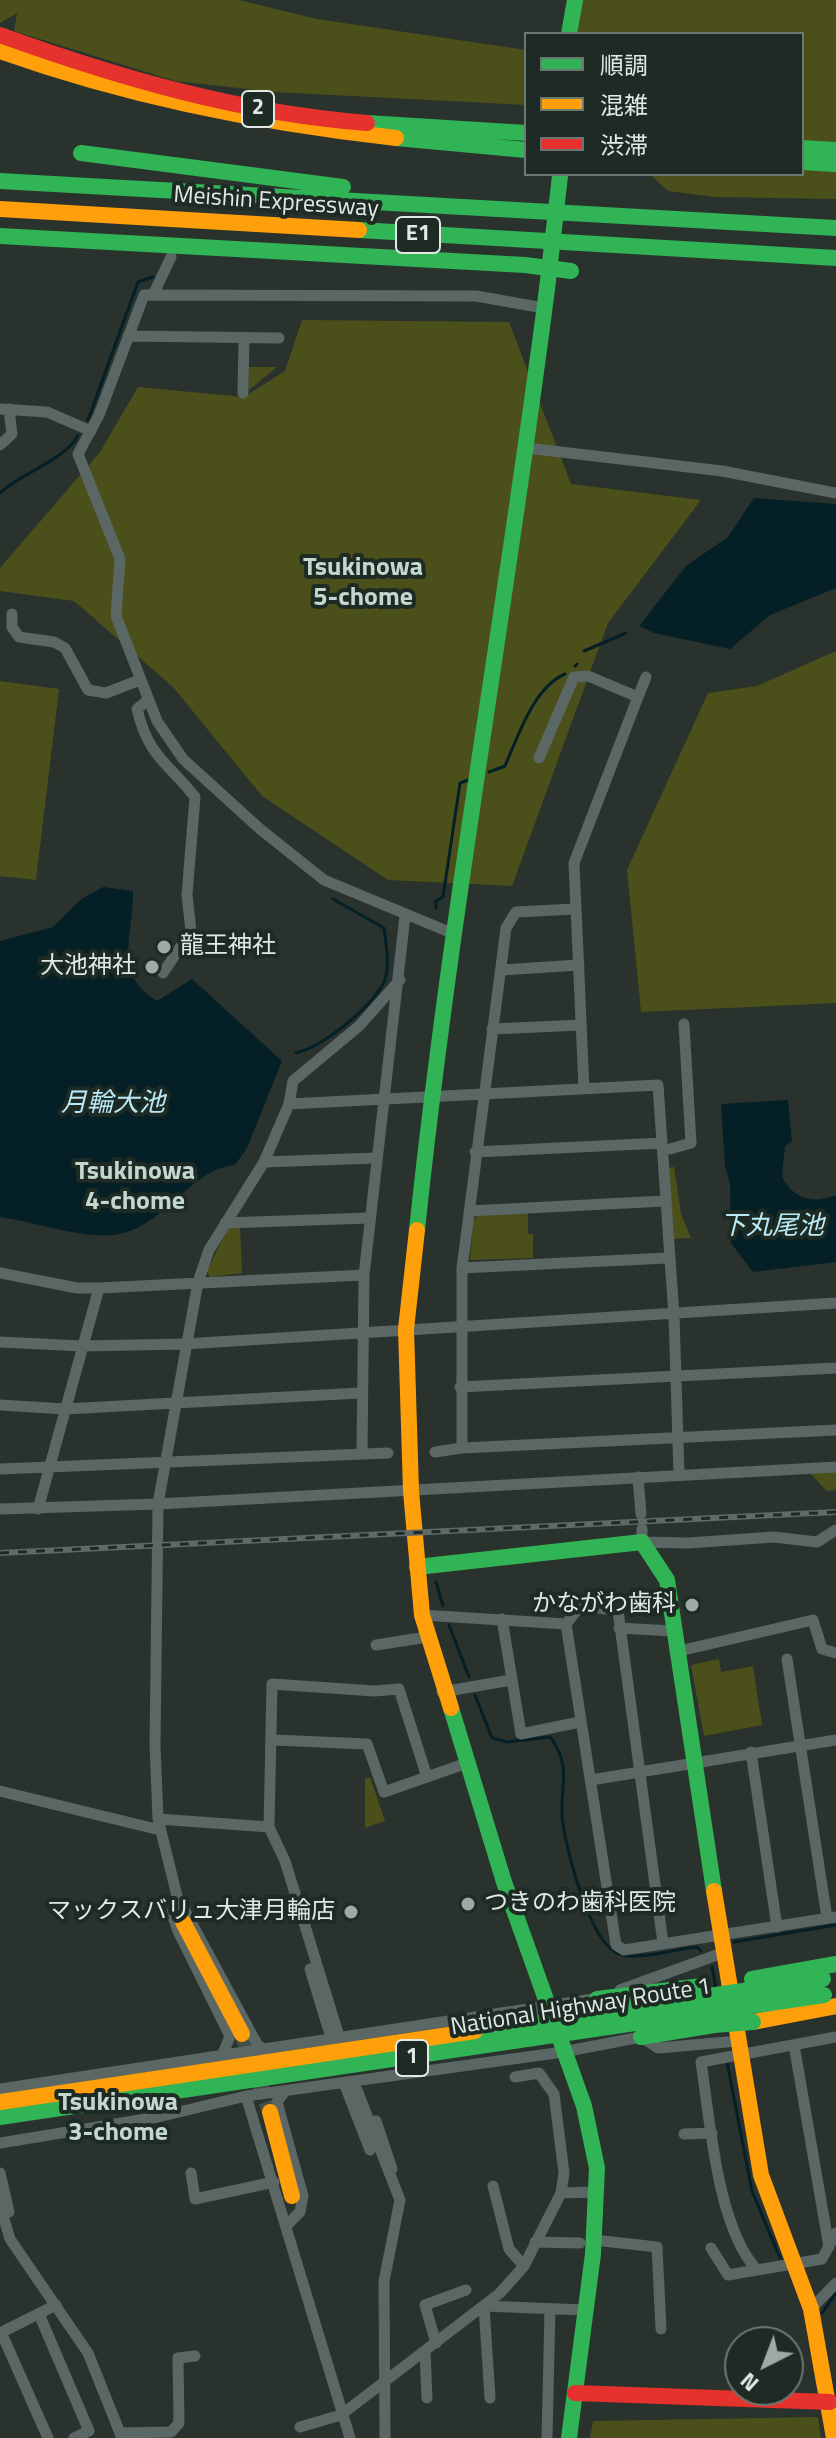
<!DOCTYPE html>
<meta charset="utf-8">
<style>
body{margin:0}
#map{position:relative;width:836px;height:2438px;overflow:hidden;background:#2a322e;font-family:"Titillium Web","Noto Sans JP",sans-serif}
canvas{display:block}
.legend{position:absolute;left:524px;top:32px;width:280px;height:144px;box-sizing:border-box;background:#1d2b24;border:2px solid #6b7771;margin:0;padding:10px 14px;list-style:none;font-size:24px;color:#e0e9e5}
.legend li{display:flex;align-items:center;gap:16px;height:40px}
.legend b{width:40px;border:2px solid #6b7771}
.north{position:absolute;left:724px;top:2326px;width:80px;height:80px;box-sizing:border-box;background:#1d2b24;border:2px solid #6b7771;border-radius:50%;rotate:222deg;font-size:22px;font-weight:700;line-height:32px;text-align:center;color:#e0e9e5}
.north::after{content:'';display:block;margin:auto;width:28px;height:36px;background:#a0a9a5;clip-path:polygon(50% 0,100% 100%,50% 72%,0 100%)}
</style>
<div id="map">
<canvas width="836" height="2438"></canvas>
<ul class="legend">
<li><b style="height:10px;background:#30b455"></b>順調</li>
<li><b style="height:10px;background:#ff9f0a"></b>混雑</li>
<li><b style="height:10px;background:#e5322d"></b>渋滞</li>
</ul>
<div class="north">N</div>
</div>
<script>
const ctx = document.querySelector('canvas').getContext('2d');
ctx.lineJoin = 'round';
function paint(path, color) { ctx.fillStyle = color; ctx.fill(path, 'evenodd'); }
function stroke(path, color, width, dash) { ctx.strokeStyle = color; ctx.lineWidth = width; ctx.lineCap = dash ? 'butt' : 'round'; ctx.setLineDash(dash || []); ctx.stroke(path); }
function drawText(font, color, halo, rows, align = 'center') {
  ctx.font = font + ' "Titillium Web","Noto Sans JP",sans-serif'; ctx.lineWidth = 8; ctx.setLineDash([]); ctx.textBaseline = 'middle'; ctx.strokeStyle = halo; ctx.fillStyle = color; for (const [text, x, y, turn = 0] of rows) {
    ctx.save(); ctx.translate(x, y); ctx.rotate((+turn || 0) * Math.PI / 180); ctx.textAlign = isNaN(turn) ? turn : align; if (halo) ctx.strokeText(text, 0, 0); ctx.fillText(text, 0, 0); ctx.restore();
  }
}
paint(new Path2D(`
 M0,0H239L317,19L526,50V105L274,92L175,81L14,31L17,13L0,23Z
 M583,0H836V199L715,197L668,191L650,174H802V34H571Z
 M302,320L509,322L571,484L701,500L608,623L512,886L388,880L262,796L173,687L74,601L0,591V568L100,452L138,387L244,397L285,371Z
 M249,367H277L249,390Z
 M836,651V1003L641,1012L627,870L708,693L757,686Z
 M0,681L59,689L36,880L0,876Z
 M674,1167L681,1214L691,1238L671,1239L668,1168Z
 M528,1213V1234H533V1258L470,1260L473,1221L478,1215Z
 M229,1226L240,1228L242,1273L210,1277L207,1271Z
 M836,1468V1490L827,1491L807,1470Z
 M719,1659L721,1672L753,1666L762,1725L704,1736L691,1665Z
 M370,1777L385,1821L365,1828V1779Z
 M818,2417L821,2438H590L593,2421Z`), '#4b4f19');
paint(new Path2D(`
 M754,498L836,504V588L770,615L730,649L654,633L639,626L686,566L728,537Z
 M103,887L133,891C134,934 112,974 157,1001L192,979L282,1061L247,1148L235,1165C192,1169 166,1222 124,1233C89,1242 37,1222 0,1217V941L53,927L80,900Z
 M788,1100L792,1141L785,1146L782,1177C795,1200 812,1204 836,1195V1262L753,1272L731,1243L730,1183L725,1166L721,1104Z`), '#041f25');
stroke(new Path2D(`
 M88,420L138,282L153,277
 M0,493C21,473 67,459 78,435
 M584,651L626,633
 M575,666L577,664
 M489,772L505,766C518,736 534,687 565,674
 M436,908V901L443,897L460,783L468,780
 M296,1053C324,1046 368,1010 383,984C391,971 386,943 384,928L333,899
 M436,1582L443,1606
 M449,1625L469,1677
 M475,1695L492,1738L507,1742L550,1737C575,1770 557,1791 563,1825C568,1853 591,1951 623,1955C645,1959 675,1949 697,1947L701,1951
 M734,1942L836,1925
 M712,1967L716,1989
 M727,2062L752,2191L780,2258
 M822,2313L836,2293`), '#041f25', 3);
stroke(new Path2D(`
 M242,2034L270,2112`), '#454d49', 16, [16, 8]);
stroke(new Path2D(`
 M153,295L171,257
 M128,336L279,338
 M243,393L244,338
 M0,409L47,412L91,431
 M0,445L12,434L9,409
 M527,448L722,471L836,493
 M12,614V627L19,637L54,642L65,648L88,690L106,693L140,680
 M638,697L646,677
 M148,700L137,709C148,756 168,763 195,797L187,895L191,931L163,973
 M539,758L574,677L588,676L638,697L574,863L584,1089
 M575,909L516,912L506,928L462,1268V1448L836,1430
 M454,934L324,880L260,829L183,759L157,721L116,616L120,559L78,454L99,415L144,295L476,296L544,308
 M501,970L579,965
 M492,1029L581,1025
 M289,1104L658,1085L674,1316L679,1474
 M670,1149L691,1143L684,1024
 M475,1152L662,1143
 M264,1162L376,1158
 M469,1211L665,1201
 M225,1223L369,1218
 M462,1268L667,1258
 M0,1273L77,1288H99L364,1275
 M0,1342L82,1346L185,1344L836,1303
 M460,1387L836,1368
 M0,1405L65,1409L360,1393
 M435,1452L462,1448
 M362,1453L364,1275L405,916
 M0,1469L388,1453
 M638,1477L641,1514
 M0,1509L158,1504L836,1467
 M38,1509L99,1288
 M642,1529V1542L688,1543L774,1537L817,1542L836,1530
 M422,1615L566,1624
 M502,1619L521,1734L580,1722
 M619,1628L672,1631
 M376,1645L427,1637
 M675,1652L813,1620L822,1649L836,1653
 M787,1659L827,1918
 M442,1692L511,1680
 M273,1740L367,1744L384,1792L467,1763
 M751,1752L777,1927
 M591,1780L836,1740
 M0,1791L160,1830
 M158,1819L269,1827
 M177,1896L257,2044L266,2051
 M663,1943L618,1611L581,1605L566,1624L616,1945L624,1950L836,1917
 M310,1969L332,2041
 M620,1990L725,1952
 M338,2033L285,1861L269,1827L272,1684L374,1691L399,1689L427,1777
 M836,2037L701,2062C710,2120 717,2227 757,2270L822,2259L836,2233
 M794,2045L829,2247
 M222,2056L230,2036L178,1931L172,1914L177,1896L158,1819L155,1745L158,1504L198,1282L209,1250L264,1162L289,1104L293,1081L359,1026L400,980
 M344,2083L370,2150
 M0,2089L600,1998
 M357,2090L400,2200L384,2281L385,2438
 M285,2091L277,2102L303,2196L300,2212L287,2225
 M246,2096L350,2438
 M376,2121L392,2169
 M684,2134L712,2133
 M0,2143L158,2117L246,2096L563,2052L641,2037L658,2048L738,2041
 M0,2173L9,2212
 M191,2173L195,2199L274,2182
 M493,2186L509,2249L524,2266
 M561,2193L596,2192
 M0,2205L10,2239L88,2353L122,2438
 M594,2240L657,2247L661,2329
 M535,2242L580,2243
 M711,2248L728,2275L757,2270
 M484,2306L584,2310
 M484,2306L490,2398
 M811,2309L836,2283
 M39,2314L89,2431L74,2438
 M1,2332L48,2438
 M0,2333L56,2305
 M436,2343L425,2305L466,2290
 M425,2351L427,2398
 M300,2427L341,2415L500,2293L524,2266L561,2193L564,2173L554,2094L539,2073L515,2077
 M121,2433L171,2432L179,2423L178,2358L195,2356
 M547,2438L550,2309`), '#5a6765', 11);
stroke(new Path2D(`
 M569,34L575,0
 M367,123L526,133
 M396,138L526,150
 M802,148L836,150
 M81,153L343,187
 M802,162L836,164
 M0,181L836,228
 M359,230L836,258
 M0,236L525,265L571,271
 M417,1230C450,915 507,603 547,289
 M417,1567L642,1542L667,1580L714,1891
 M451,1708L504,1882L584,2106L597,2168L593,2254L569,2438
 M752,1979L836,1964
 M597,1999L702,1986
 M641,2037L714,2025`), '#30b455', 16);
stroke(new Path2D(`
 M0,51C129,97 260,123 396,138
 M0,209L359,230
 M417,1230L406,1329L411,1491L422,1615L451,1708
 M714,1891L761,2175L811,2309L834,2438
 M183,1922L242,2034
 M753,2022L836,2006
 M270,2112L292,2196`), '#ff9f0a', 16);
stroke(new Path2D(`
 M0,35C119,78 240,113 367,123
 M575,2393L830,2402`), '#e5322d', 16);
const rail = new Path2D(`
 M0,1553L836,1512`);
stroke(rail, '#606966', 6);
stroke(rail, '#1d2b24', 3, [9]);
stroke(new Path2D(`
 M547,289L560,176
 M714,2025L753,2022
 M475,2031L823,1979
 M0,2117L824,1995`), '#30b455', 16);
stroke(new Path2D(`
 M0,2102L475,2031`), '#ff9f0a', 16);
for (const [x, y, r, color] of [
 [164,947,8,"#a0a9a5"],
 [152,967,8,"#a0a9a5"],
 [692,1605,8,"#a0a9a5"],
 [468,1904,8,"#a0a9a5"],
 [351,1912,8,"#a0a9a5"]
]) { const dot = new Path2D(); dot.arc(x, y, r, 0, 2 * Math.PI); ctx.fillStyle = color; ctx.fill(dot); stroke(dot, '#1d2b24', 3); }
for (const [x, y, w] of [
 [258,109,32],
 [418,235,44],
 [412,2058,32]
]) { const box = new Path2D(); box.roundRect(x - w / 2, y - 18, w, 36, 6); ctx.fillStyle = '#1d2b24'; ctx.fill(box); stroke(box, '#e0e9e5', 2); }
drawText('bold 22px', '#e0e9e5', null, [
 ["2",258,109],
 ["E1",418,235],
 ["1",412,2058]
]);
drawText('24px', '#e0e9e5', '#1d2b24', [
 ["Meishin Expressway",276,203,4],
 ["National Highway Route 1",581,2008,-9]
]);
drawText('24px', '#e0e9e5', '#1d2b24', [
 ["龍王神社",180,947,"left"],
 ["大池神社",136,967],
 ["かながわ歯科",676,1605],
 ["つきのわ歯科医院",484,1904,"left"],
 ["マックスバリュ大津月輪店",335,1912]
], 'right');
drawText('bold 26px', '#c4d7ce', '#1d2b24', [
 ["Tsukinowa",363,569],
 ["5-chome",363,599],
 ["Tsukinowa",135,1173],
 ["4-chome",135,1203],
 ["Tsukinowa",118,2104],
 ["3-chome",118,2134]
]);
drawText('italic 26px', '#bae9f6', '#1d2b24', [
 ["月輪大池",113,1105],
 ["下丸尾池",772,1228]
]);
</script>
